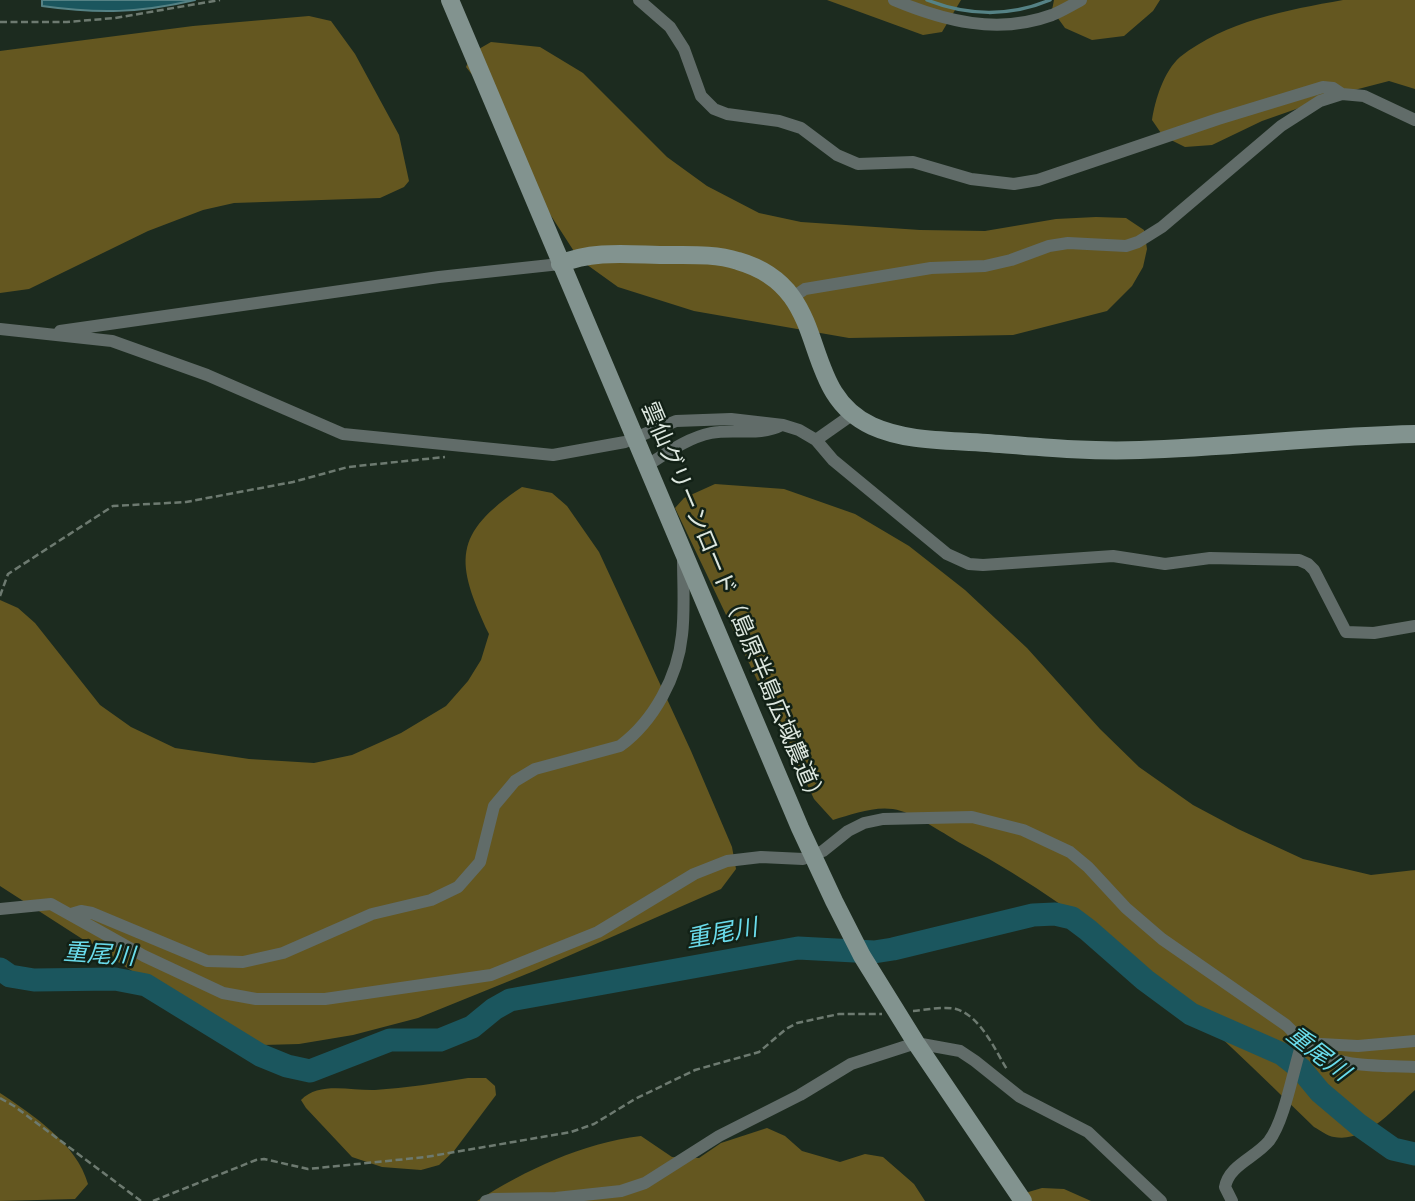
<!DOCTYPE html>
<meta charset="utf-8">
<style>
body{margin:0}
canvas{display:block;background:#1c2b1f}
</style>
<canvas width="1415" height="1201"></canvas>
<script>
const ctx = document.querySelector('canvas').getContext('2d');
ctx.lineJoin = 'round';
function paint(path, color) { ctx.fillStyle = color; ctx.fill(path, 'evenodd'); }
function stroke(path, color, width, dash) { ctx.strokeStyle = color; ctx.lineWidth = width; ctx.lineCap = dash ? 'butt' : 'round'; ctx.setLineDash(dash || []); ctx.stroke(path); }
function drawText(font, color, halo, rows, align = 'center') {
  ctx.font = font + ' "Sofia Sans Condensed","Noto Sans JP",sans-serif'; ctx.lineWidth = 5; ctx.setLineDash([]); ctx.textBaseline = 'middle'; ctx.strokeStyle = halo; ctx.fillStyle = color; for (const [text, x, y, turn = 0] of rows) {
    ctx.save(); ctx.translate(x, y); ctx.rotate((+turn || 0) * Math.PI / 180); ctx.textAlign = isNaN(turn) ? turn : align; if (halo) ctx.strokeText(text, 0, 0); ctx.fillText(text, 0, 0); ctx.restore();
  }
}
paint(new Path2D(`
 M827,0H961L942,32L923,35Z
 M1054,0H1160L1153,11L1124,36L1092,40L1065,28L1052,10Z
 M1343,0H1415V89L1389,81L1339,94L1262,121L1212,145L1185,147L1163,136L1152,120C1155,100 1164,71 1180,57C1226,21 1287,10 1343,0Z
 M309,16L331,21L355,54L399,135L409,181L404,187L380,198L234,203L203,210L148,231L29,289L0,293V51L193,26Z
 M491,42L540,47L583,73L667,157L707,186L759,213L801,222L920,230L985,231L1056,219L1096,217L1126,218L1144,230L1147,249L1143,267L1132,286L1107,311L1013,335L849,338L694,311L618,287L579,259L511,154L481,86L466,67L472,53Z
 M715,484L784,489L855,514L909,546L965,590L1027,648L1100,729L1139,767L1193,805L1238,829L1303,859L1371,875L1415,870V1090C1393,1109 1366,1143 1334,1137C1327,1136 1320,1130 1314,1127C1203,1019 1100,917 962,844C946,835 918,816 901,811C879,804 854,814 833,820L814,799L675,508L684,498Z
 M522,487L552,493L567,506L599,552L691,751L732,847L736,869L721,889L534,971L418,1018L353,1035L299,1044L263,1045L219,1027L0,886V600L18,608L35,623L100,705L131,727L175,748L249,759L314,763L352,755L401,733L446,706L468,681L481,660L489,634C455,562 452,534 522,487Z
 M468,1078H486L495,1086L496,1095L454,1151L439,1165L421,1170L382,1167L352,1157L306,1108L301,1100C319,1081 352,1091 375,1090C406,1088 437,1083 468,1078Z
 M0,1093C34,1116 77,1144 88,1184L75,1199L0,1201Z
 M767,1128L785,1136L802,1151L840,1162L865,1154L883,1157L914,1184L925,1201H477C526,1170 582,1143 641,1136L672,1157L699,1158L721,1143Z
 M1042,1188L1064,1189L1091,1201H1025V1193Z`), '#645720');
const water = new Path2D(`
 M42,0H195C139,13 99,14 42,6Z`);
paint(water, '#1b565e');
stroke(water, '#558285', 2);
stroke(new Path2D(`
 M927,0C967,16 1010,17 1050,0`), '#558285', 3.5);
stroke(new Path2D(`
 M0,969L10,976L34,980L115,979L146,985L260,1055L287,1066L310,1071L390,1040H440L472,1027L494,1009L510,1000L798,948L874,952L893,949L1033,915L1055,914L1072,918L1088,930L1145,980L1191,1014L1282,1054L1301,1069L1320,1092L1359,1125L1393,1149L1415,1154`), '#1b565e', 23);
stroke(new Path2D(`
 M0,22H67L115,18L220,0
 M0,596L8,574L113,506L186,502L293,482L348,467L445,457
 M913,1011C926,1010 943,1006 956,1009C981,1016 996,1052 1008,1071
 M0,1098L14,1106L141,1201
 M153,1201L256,1160L264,1159L308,1169L426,1157L571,1132L594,1124L635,1099L695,1070L759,1052L786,1029L797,1023L839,1014H882`), '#6d7a70', 2.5, [7, 3.5]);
stroke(new Path2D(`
 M639,0L670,27L684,49L701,96L714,109L727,114L779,121L801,128L837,155L858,164L913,162L971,179L1014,184L1038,180L1218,119L1323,87L1333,88L1342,94
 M894,0C944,21 998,35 1052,15C1062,11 1072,5 1081,0
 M793,297L805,289L931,268L985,266L1011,260L1049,246L1068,243L1126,246L1138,242L1162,227L1281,126L1320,101L1342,94L1364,96L1415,120
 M0,329L112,341L207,375L343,434L553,455L625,442L676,421L731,419L783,425L799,430L816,440L833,460L947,554L969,564L983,565L1113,556L1165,564L1210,558L1299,560L1308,564L1314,570L1346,632L1374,633L1415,626
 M60,331L439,277L560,264
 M816,440L853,414
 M646,466C667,453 687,438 711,433C735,428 759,437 782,425
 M0,909L51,904L144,956L223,993L256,999H325L491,975L598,932L694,874L727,861L761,857L803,859L823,851L848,831L864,823L883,819L972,817L1023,830L1070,852L1088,867L1126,908L1162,939L1286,1025C1293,1031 1298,1039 1305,1045C1336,1069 1377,1065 1415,1067
 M71,914L81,911L92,913L207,961L243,962L283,953L372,914L431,900L458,887L480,862L494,806L515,781L535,769L620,746C654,721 678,676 682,635C685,610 683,583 683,558
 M1302,1043L1358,1046L1415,1041
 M486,1201L493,1199L556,1198L621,1191L645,1183L719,1136L800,1095L851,1064L916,1043L960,1051L975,1061L1020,1097L1088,1132L1161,1201
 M1232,1201L1225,1187C1229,1165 1255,1158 1269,1141C1285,1120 1293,1070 1302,1043`), '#616c69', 12);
stroke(new Path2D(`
 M450,0L800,828L834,901L862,956L916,1043L1023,1201
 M560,264C595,249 633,255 670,255C693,255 716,254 738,261C836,289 794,390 872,426C907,442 949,440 987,443C1038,447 1089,452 1140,450C1232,447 1323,436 1415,434`), '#82938f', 18);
drawText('23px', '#dde7df', '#122116', [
 ["雲仙グリーンロード（島原半島広域農道）",732,605,67]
]);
drawText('italic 24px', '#6adcec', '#122116', [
 ["重尾川",722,935,-10],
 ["重尾川",99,956,4],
 ["重尾川",1317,1055,38]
]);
</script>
